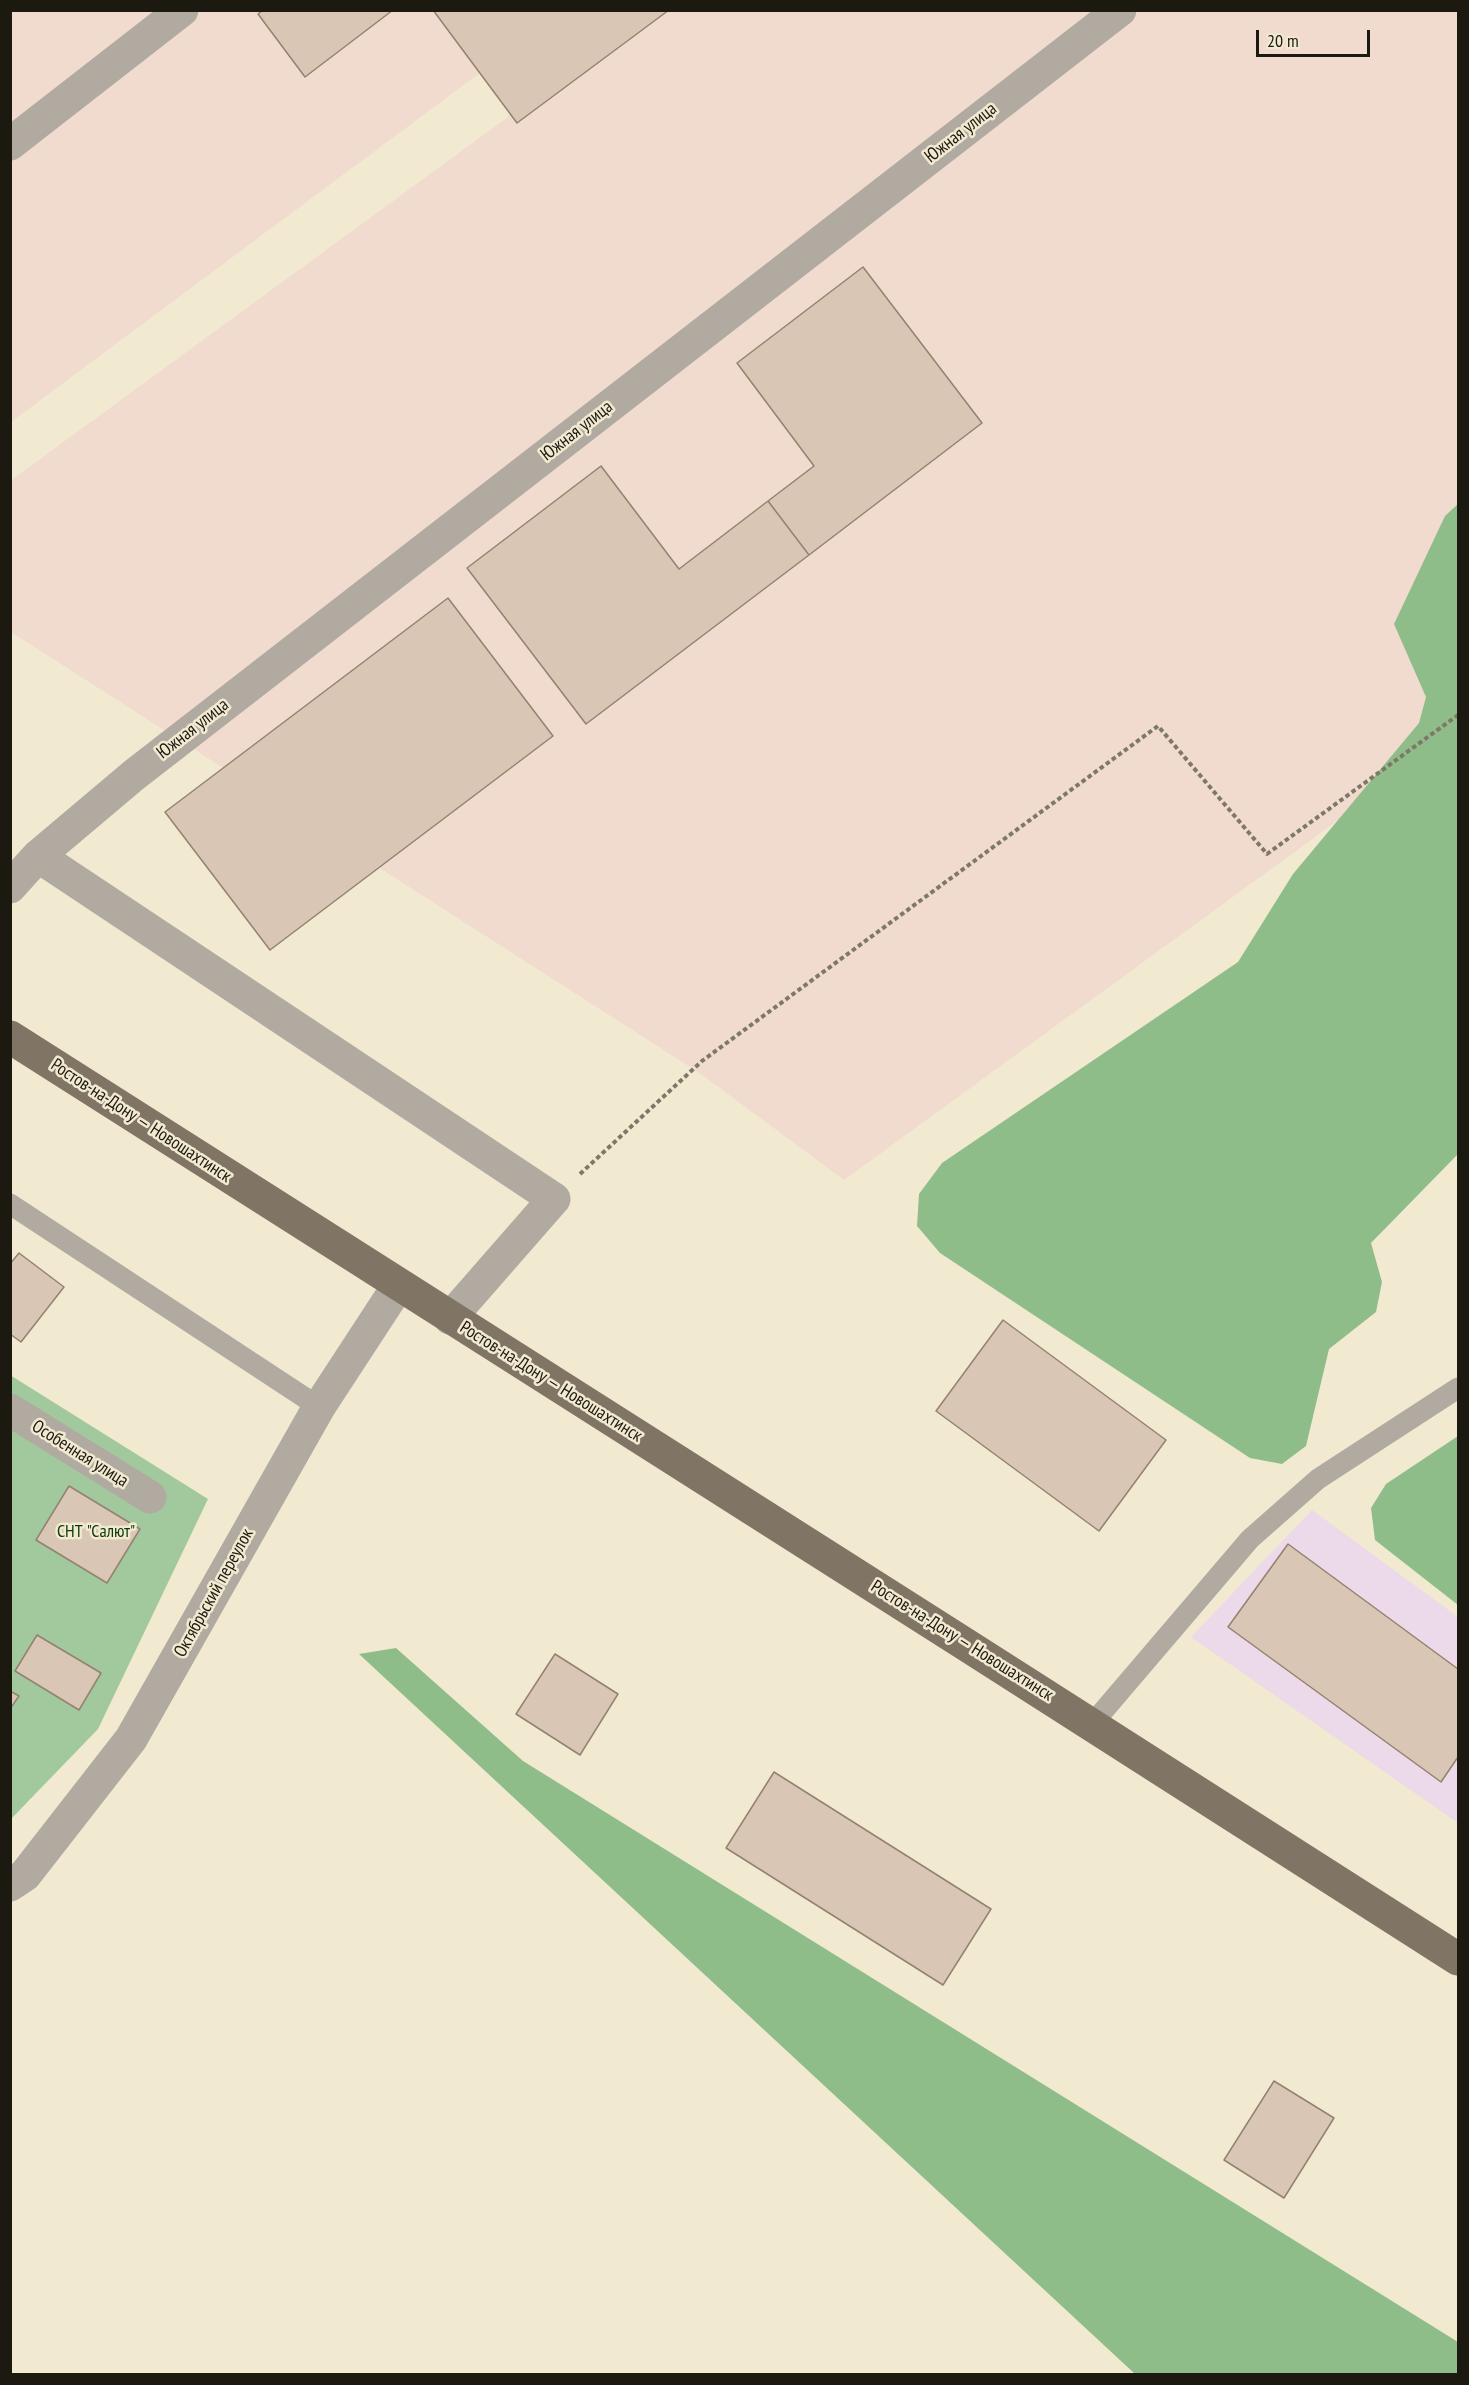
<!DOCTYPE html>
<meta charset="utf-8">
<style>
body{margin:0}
#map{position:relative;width:1469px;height:2385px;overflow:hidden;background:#f2e9d1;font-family:"PT Sans Narrow",sans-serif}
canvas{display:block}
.frame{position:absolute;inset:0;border:12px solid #1c1910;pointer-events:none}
.scale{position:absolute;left:1256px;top:30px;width:114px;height:27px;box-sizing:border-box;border:3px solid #1c1910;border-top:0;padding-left:8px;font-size:18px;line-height:21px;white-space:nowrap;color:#1c1910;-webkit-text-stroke:4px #f2e9d1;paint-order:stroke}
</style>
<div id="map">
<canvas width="1469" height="2385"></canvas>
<div class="frame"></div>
<div class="scale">20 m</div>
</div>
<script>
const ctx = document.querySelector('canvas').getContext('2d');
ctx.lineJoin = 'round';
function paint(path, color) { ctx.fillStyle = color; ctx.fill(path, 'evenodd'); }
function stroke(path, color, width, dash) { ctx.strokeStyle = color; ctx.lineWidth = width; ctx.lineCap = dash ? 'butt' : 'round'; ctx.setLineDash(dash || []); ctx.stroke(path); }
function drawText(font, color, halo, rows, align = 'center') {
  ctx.font = font + ' "PT Sans Narrow",sans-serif'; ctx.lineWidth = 5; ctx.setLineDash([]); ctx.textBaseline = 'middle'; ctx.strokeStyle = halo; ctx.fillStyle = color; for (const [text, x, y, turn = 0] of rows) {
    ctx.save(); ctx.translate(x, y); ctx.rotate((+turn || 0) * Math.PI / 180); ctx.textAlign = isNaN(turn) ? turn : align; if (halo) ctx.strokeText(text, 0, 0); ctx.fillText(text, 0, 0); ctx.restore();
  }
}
paint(new Path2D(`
 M1312,1510L1458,1617V1823L1191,1637Z`), '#ecd9e9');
paint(new Path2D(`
 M11,11H563L11,422Z
 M653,11H1458V733L844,1180L698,1072L11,632L10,481Z`), '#f1dbce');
paint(new Path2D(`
 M10,1375L208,1499L98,1729L11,1819Z`), '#a2c89d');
paint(new Path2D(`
 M1458,504V1154L1371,1243L1382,1282L1376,1312L1329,1349L1306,1446L1282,1464L1250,1458L940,1253L917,1226L919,1194L942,1163L1238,962L1293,874L1419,723L1426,697L1394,624L1445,516Z
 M1458,1436V1605L1375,1540L1371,1508L1386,1484Z
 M396,1648L523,1761L1458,2342V2374H1135L359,1654Z`), '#8fbd8a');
const building = new Path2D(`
 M263,10H393L305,77L258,14Z
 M433,10H669L517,123Z
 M863,267L982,423L809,555L768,501L814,466L737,363Z
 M601,466L679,569L768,501L809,555L586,724L467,568Z
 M448,598L553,736L270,950L165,812Z
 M19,1253L64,1287L21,1342L10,1334V1264Z
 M1003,1320L1166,1440L1099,1531L936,1411Z
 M69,1486L140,1529L107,1583L36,1540Z
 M1288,1544L1458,1669V1757L1441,1782L1228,1627Z
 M37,1635L101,1673L79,1710L15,1671Z
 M555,1654L618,1694L580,1755L516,1714Z
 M10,1691L19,1696L10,1709Z
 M774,1772L991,1909L943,1985L726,1848Z
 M1274,2081L1334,2118L1284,2198L1224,2160Z`);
paint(building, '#d9c6b4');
stroke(building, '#938271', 1.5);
stroke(new Path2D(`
 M580,1174L702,1061L1158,726L1267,854L1458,715`), '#7e7868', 4, [4.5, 3]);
stroke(new Path2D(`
 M10,1204L319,1407
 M1093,1723L1250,1539L1318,1479L1458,1388`), '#b0aaa1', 21);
stroke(new Path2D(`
 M10,144L182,10
 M38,856L554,1199L450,1318
 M10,887L38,856L134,775L1120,10
 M10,1410L150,1497
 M10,1885L25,1875L131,1739L319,1407L398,1286`), '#b0aaa1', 33);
stroke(new Path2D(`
 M10,1037C492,1347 977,1649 1458,1959`), '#807565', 33);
drawText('18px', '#1c1910', '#f2e9d1', [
 ["Южная улица",961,133,-38],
 ["Южная улица",577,431,-38],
 ["Южная улица",193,729,-38],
 ["Ростов-на-Дону — Новошахтинск",141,1121,33],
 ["Ростов-на-Дону — Новошахтинск",551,1382,32],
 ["Особенная улица",80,1454,32],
 ["Октябрьский переулок",214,1593,-61],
 ["Ростов-на-Дону — Новошахтинск",962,1641,32]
]);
drawText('18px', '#0a3a07', '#f2e9d1', [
 ["СНТ \"Салют\"",96,1532]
]);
</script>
